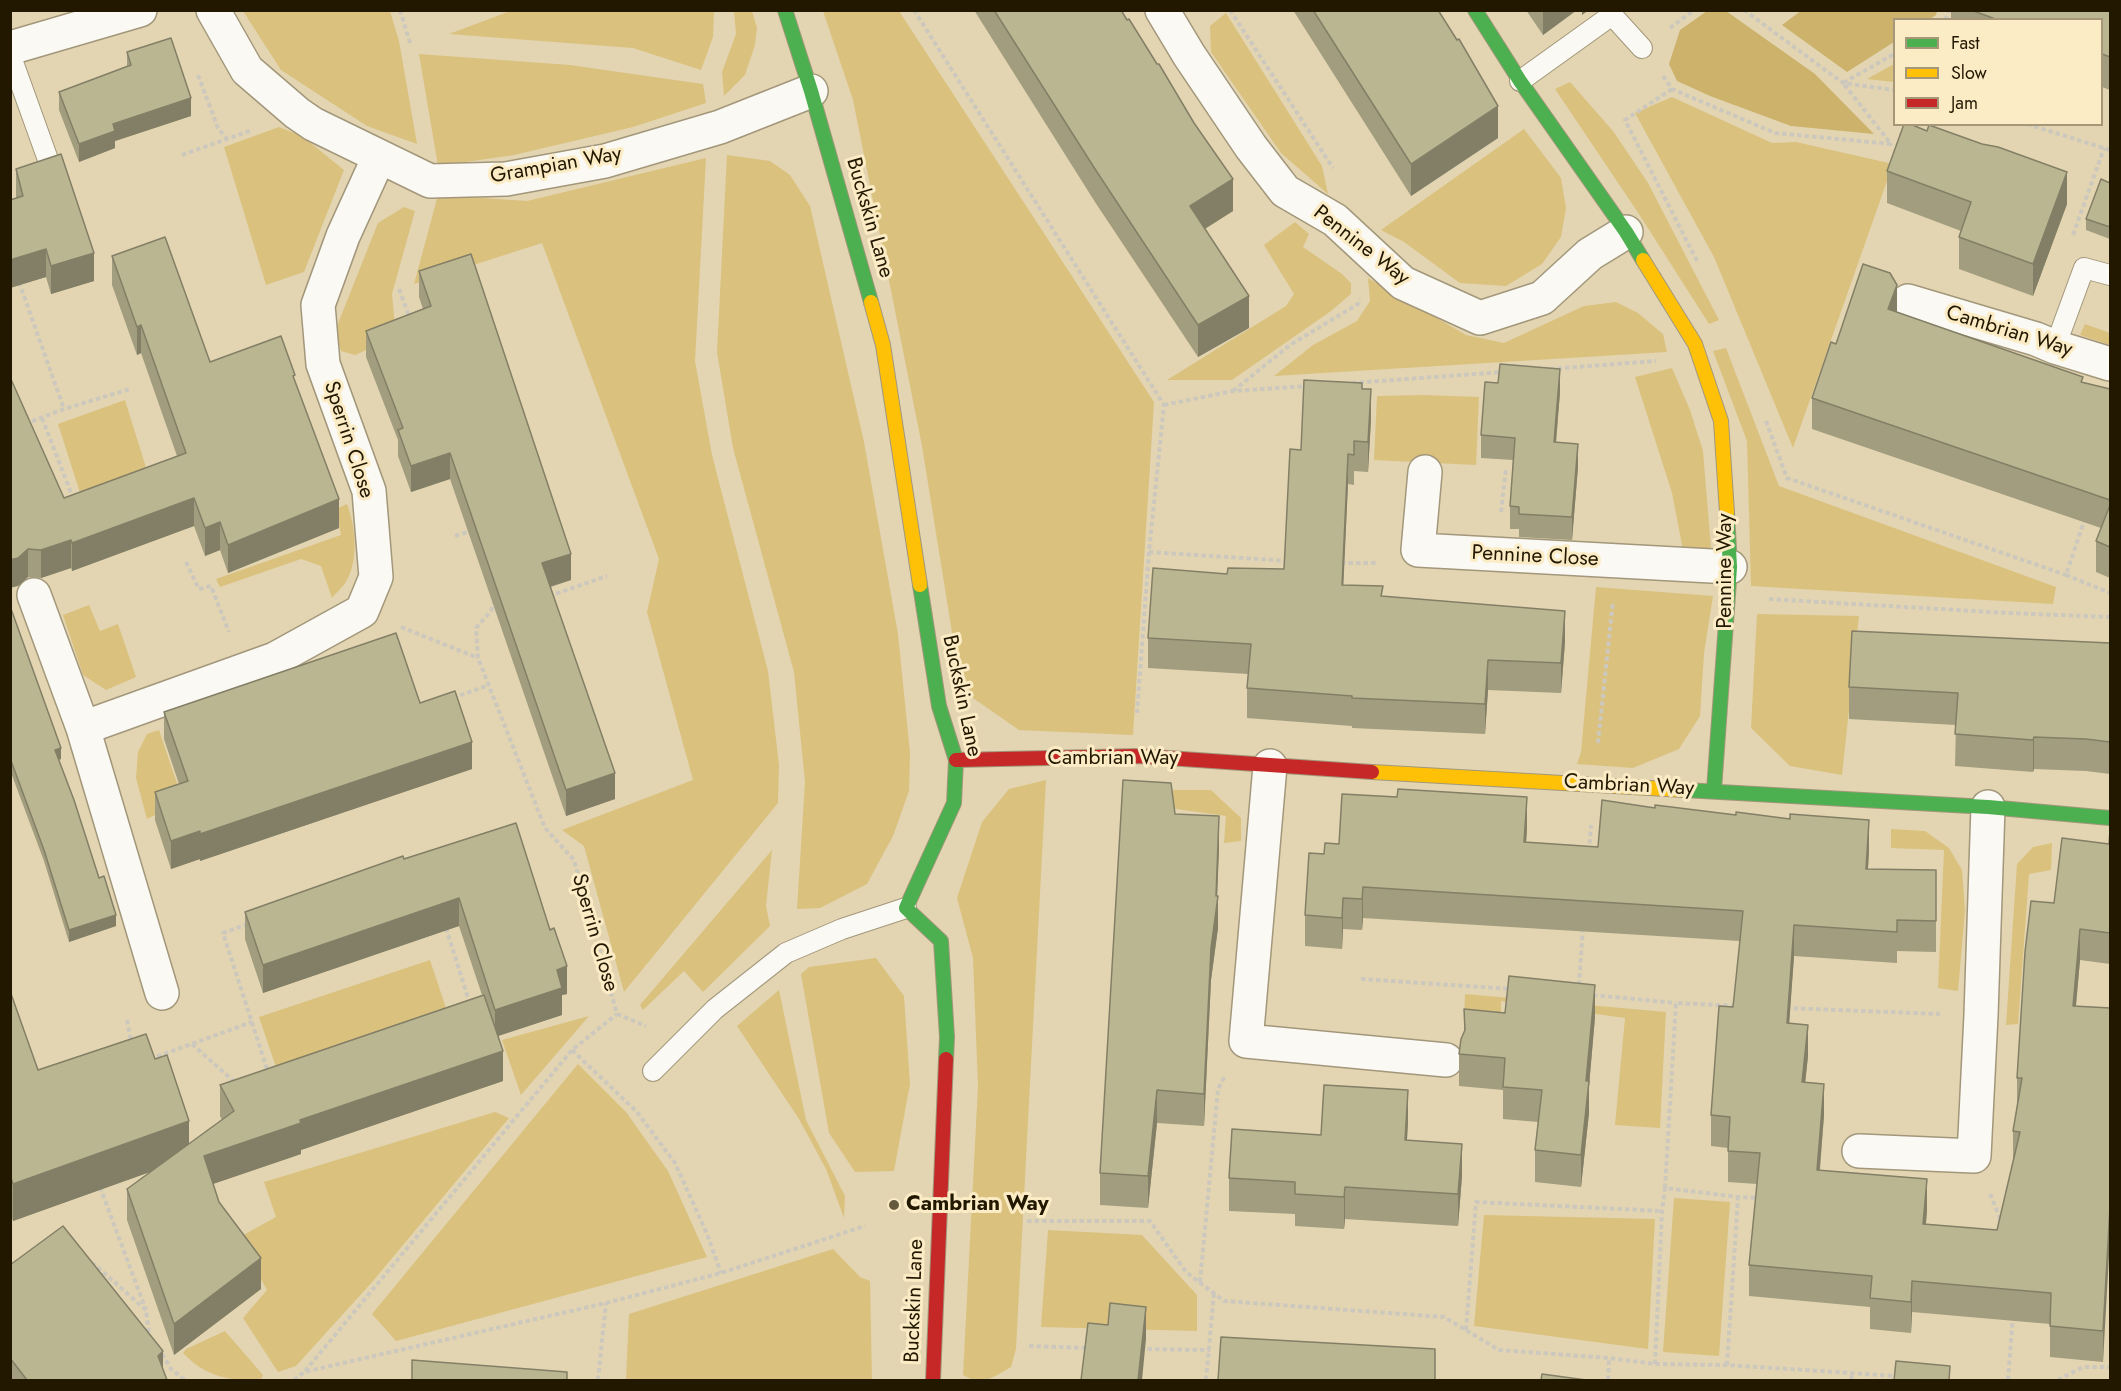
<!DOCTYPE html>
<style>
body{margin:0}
#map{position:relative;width:2121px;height:1391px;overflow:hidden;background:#e3d5b1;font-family:Jost,sans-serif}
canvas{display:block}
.frame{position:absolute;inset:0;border:12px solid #221800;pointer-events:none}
.legend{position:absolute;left:1893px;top:18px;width:210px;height:108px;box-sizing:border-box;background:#fcecc6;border:2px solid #a59777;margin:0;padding:8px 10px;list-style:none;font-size:18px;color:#221800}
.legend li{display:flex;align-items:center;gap:12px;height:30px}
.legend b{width:30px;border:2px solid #a59777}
</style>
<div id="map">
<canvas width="2121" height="1391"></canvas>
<div class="frame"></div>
<ul class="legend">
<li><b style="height:8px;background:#4caf50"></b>Fast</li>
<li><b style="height:8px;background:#ffc107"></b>Slow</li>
<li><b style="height:8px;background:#c62828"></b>Jam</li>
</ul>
</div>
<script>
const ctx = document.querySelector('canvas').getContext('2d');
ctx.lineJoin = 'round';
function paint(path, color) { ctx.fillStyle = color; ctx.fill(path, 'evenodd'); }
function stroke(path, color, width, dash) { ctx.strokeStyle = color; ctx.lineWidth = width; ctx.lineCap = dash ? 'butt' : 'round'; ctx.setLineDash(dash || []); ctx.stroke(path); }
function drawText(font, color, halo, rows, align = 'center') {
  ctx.font = font + ' Jost,sans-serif'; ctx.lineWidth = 6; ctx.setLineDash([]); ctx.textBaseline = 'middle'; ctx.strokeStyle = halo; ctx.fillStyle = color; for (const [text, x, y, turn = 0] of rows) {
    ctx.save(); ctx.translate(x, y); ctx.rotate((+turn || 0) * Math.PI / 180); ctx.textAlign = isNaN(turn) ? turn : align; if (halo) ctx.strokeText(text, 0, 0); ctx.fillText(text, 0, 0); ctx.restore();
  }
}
paint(new Path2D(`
 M513,10L714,11L713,37L701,70L633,48L449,34Z
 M243,11H390L399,41L417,144L367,126L281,70Z
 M734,11H752L757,28L755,45L745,75L724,96L722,72L736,34Z
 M823,11H899L1154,402L1133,735L1019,730L973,698L955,651L922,446L853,100Z
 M1226,13L1322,166L1328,194L1281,153L1211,52L1210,26Z
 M419,54L570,65L703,84L706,103L633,127L514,155L438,166Z
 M1894,64V82L1867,79Z
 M1570,82L1613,131L1648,183L1719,320L1709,324L1639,214L1555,89Z
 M1672,97L1772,143L1796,142L1893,164L1793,448L1714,257L1635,113Z
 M279,127L302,136L344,170L304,272L266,285L224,147Z
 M1524,129L1561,178L1566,208L1561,237L1542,264L1506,286L1460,283L1404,242L1381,230Z
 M727,155L770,161L790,175L810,206L864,442L898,634L910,753L909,791L893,836L867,884L820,908L797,909L805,782L794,672L733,448L717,352Z
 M706,158L695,361L712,455L768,671L779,765L778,803L624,992L584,846L562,830L693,780L647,612L659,559L542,243L414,284L438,195L527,201Z
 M404,207L415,211L392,294L396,337L355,355L341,351L335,331L378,223Z
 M1295,222L1309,234L1303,247L1342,274L1351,283V294L1331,311L1232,380H1167L1286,306L1294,294L1264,245Z
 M1368,278L1466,335L1504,343L1584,306L1616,302L1638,313L1663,334L1667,352L1274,376L1313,345L1357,321L1370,301Z
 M2085,324L2110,333V345L2080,335Z
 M1726,348L1779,486L2056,587L2053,604L1751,586L1747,441L1713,351Z
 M1672,368L1690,410L1703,451L1711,548L1683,550L1672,493L1635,377Z
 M1423,395L1479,397L1476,465L1374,460L1377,396Z
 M125,400L148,474L81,496L58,424Z
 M347,504C355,524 359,559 347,580C344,586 337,592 332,598L321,566L301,559L220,587L216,579L341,535L336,509Z
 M1596,587L1713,596L1704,653L1700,716L1679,749L1633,768L1577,764L1581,752Z
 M89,605L100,631L118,624L136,677L106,690L83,675L63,615Z
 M1757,614L1859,616L1842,775L1790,766L1751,728Z
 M159,730L183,801L147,819L136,778L138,752L147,734Z
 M1046,780L1016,1349L1011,1367C993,1377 983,1387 963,1375L978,1086L973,958L957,898L982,822L1009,789Z
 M1133,790H1211L1241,818V841L1224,843L1226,816L1134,803Z
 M1891,829L1925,831L1949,848L1962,870L1965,911L1958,991L1938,988L1944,850L1891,848Z
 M2052,843L2051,870L2029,874L2018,1024L2006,1025L2017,864L2033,847Z
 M772,850L766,906L770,926L703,992L684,971L643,1010L640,1005Z
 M876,958L904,996L910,1084L894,1171L855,1172L829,1133L801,974L809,967Z
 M430,960L449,1017L278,1073L259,1017Z
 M779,990L806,1120L845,1196L844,1218L826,1169L799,1119L737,1026Z
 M1465,994L1666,1012L1660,1128L1615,1125L1625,1018L1501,1001V1020L1464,1019Z
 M589,1016L521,1095L502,1040Z
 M578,1064L626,1112L668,1171L707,1257L396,1341L372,1314Z
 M495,1112L509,1118L373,1281L296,1366L278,1372L243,1318L267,1290L238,1238L276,1217L264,1182Z
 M1674,1198L1730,1202L1719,1356L1663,1352Z
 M1484,1215L1655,1219L1648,1349L1474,1326Z
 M1048,1230L1142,1235L1197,1295V1331L1041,1327Z
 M833,1249L860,1277L870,1281L872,1380H626L629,1314Z
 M225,1331L263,1375L261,1380C229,1381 206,1377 183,1353L186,1349Z`), '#dac17e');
paint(new Path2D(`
 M1802,10H1937V11L1936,15L1930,19L1894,20V42L1847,72L1782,25Z
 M1707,11H1726L1815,74L1874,134L1791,126L1710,96L1677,81L1669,64L1680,30Z`), '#ccb26b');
const lane = new Path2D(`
 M10,54L51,168
 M1520,81L1612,15L1642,48
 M2055,347L2084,268L2110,275
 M653,1071L715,1009L786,953L842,929L906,908`);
const street = new Path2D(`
 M213,10L247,70L297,113L313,124L430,181L506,179L605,161L720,127L811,91
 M1162,10L1189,55L1251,147L1285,191L1335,220L1403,283L1480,318L1542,298L1590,254L1626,232
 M10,48L140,10
 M1908,301L2036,339L2055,347L2110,364
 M1425,472L1418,550L1730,567
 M34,595L83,728L162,993
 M83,728L275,659L362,611L376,577L369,491L323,364L318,305L343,236L379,157
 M1270,766L1246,1041L1446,1060
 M1859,1151L1974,1156L1981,1015L1988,807`);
const fast = new Path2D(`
 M785,10L811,91L871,302
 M1475,10L1520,81L1626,232L1643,260
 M920,585L939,706L956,760L954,803L906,908L941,941L947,1037L946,1059
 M1684,790L1988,807L2110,818
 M1714,790L1730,567L1727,513`);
const slow = new Path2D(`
 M1643,260L1695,344L1721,421L1727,513
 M871,302L883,345L920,585
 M1372,772L1684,790`);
const jam = new Path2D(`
 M956,760L1139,756L1372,772
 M933,1380L946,1059`);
stroke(lane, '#a2977b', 22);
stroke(street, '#a2977b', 36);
stroke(fast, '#a2977b', 16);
stroke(slow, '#a2977b', 16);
stroke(jam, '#a2977b', 16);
stroke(new Path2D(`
 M400,10L411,46
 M914,10L1164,405L1149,552L1137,713
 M1230,10L1333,168
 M1744,10L1843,83L1894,90
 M1945,20L1949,10
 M1670,28L1694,10
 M198,75L218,128L227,139
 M1663,76L1672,89L1775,133L1891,144L1843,83L1894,54
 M1672,89L1625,120L1697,261
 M2027,124L2110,150
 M182,155L252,130
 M2073,235L2104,148
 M19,282L64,409
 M399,289L410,319
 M1550,369L1656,361
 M1352,383L1503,372
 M1233,391L1290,345L1358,304L1360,299
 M1164,405L1233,391L1309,386
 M42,418L73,498
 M1766,421L1787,478L2066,575
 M25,424L64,409L130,389
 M1501,512L1506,468
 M2085,518L2066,575L2110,593
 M455,536L471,531
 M1149,552L1288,561
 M186,562L199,589L211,586L229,632
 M1341,563H1378
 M549,596L607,576
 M1769,599L2008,613L2110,617
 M495,600L491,611L476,628L478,658L545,828L574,860L617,1014
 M401,627L478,658
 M453,698L489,685
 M1598,743L1613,601
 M1589,851L1591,825
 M248,924L223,933L268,1072
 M446,928L470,1004
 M1361,979L1512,989
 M1579,985L1583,927
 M1593,995L1676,1003
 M1786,1008L1940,1014
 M617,1014L646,1026
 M127,1020L131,1042
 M192,1044L237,1084
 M572,1050L637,1112L675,1163L707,1234L721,1273
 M150,1059L252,1022
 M100,1187L146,1310
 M1665,1188L1676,1003L1736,1006
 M1990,1194L2002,1223
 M1027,1221H1150L1186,1272L1224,1301L1444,1317L1499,1350L1609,1358L1655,1364L1727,1365L1897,1376
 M91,1264L95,1265L146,1310L149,1335
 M1200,1282L1218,1089L1225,1076
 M1466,1330L1476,1202L1662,1211
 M1029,1346L1088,1348
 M1140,1349L1210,1350
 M162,1354L171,1369L185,1380
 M1655,1364L1662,1211L1665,1188L1738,1197L1760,1198
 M1727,1365L1738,1198
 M305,1371L572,1050L617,1014
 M294,1380L304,1372L606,1303L721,1273L865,1226
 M598,1380L606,1303
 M1206,1380L1214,1293
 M1608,1380L1609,1358
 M1851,1380L1852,1372
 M2008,1380L2013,1315
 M2058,1380L2083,1367H2110`), '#cdc8be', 4, [4.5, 3]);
stroke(lane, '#fbf9f3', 20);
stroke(street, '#fbf9f3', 33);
stroke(fast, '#4caf50', 14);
stroke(slow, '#ffc107', 14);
stroke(jam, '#c62828', 14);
paint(new Path2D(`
 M974,10H1121L1233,211L1205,229L1249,328L1198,357L1095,202Z
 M1293,10H1438L1498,138L1411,196Z
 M1526,10H1577L1543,35Z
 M1951,10H2110V90L2102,87V20H1951Z
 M127,52L191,116L115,141V148L79,162L59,110V92L127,66Z
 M16,169L94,281L51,294L46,277L10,288V200L16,198Z
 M1887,171L2067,204L2033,296L1959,269V237L1961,231L1887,203Z
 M2110,183V239L2086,230V219Z
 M112,256L210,362L295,381L339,528L228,573L220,550L205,556L194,526L72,571L71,568L41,578L28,577L18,586L10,377L64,498L177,456L141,353L137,355L112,285Z
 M419,271L571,580L551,587L615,799L566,816L450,479L411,492L398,456V440L366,357V331L423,309L419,297Z
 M1897,313L2083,382L2110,389V578L2096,572V541L2101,528L1812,429V398L1836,344Z
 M1362,389L1371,419L1368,472L1354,471V485L1348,484L1343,585L1383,596L1565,642L1561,693L1488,690L1485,734L1352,728V726L1247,718V688L1248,674L1148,668V638L1227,574L1284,569L1301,450Z
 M1560,392L1556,443L1578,467L1572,540L1519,537V529H1510V506L1513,460L1481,458V435Z
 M10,606L61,759L59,760L116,926L69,942L44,861L10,770Z
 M2110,643V774L2086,771L2034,769L2033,772L1955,766L1956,725L1849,719V687Z
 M164,712L472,769L200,861V859L171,869L155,820V792L179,784L164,739Z
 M1175,814L1219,848L1217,896L1218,928L1211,980L1204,1126L1157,1123L1148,1208L1100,1205V1173Z
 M516,823L567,994L562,995V1015L498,1036L503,1081L301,1150V1154L213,1184L219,1202L261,1289L174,1355L127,1220V1189L150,1172L13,1221L10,1212V991L38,1070L155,1059L189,1144L222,1120L220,1116V1085L482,995L459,926L263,993L245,939V912Z
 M1527,828L1526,842L1598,847L1869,851L1868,869L1936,870V952L1897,951V963L1794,956L1789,1023L1808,1056L1805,1082L1824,1115L1820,1170L1927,1210L1926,1224L1997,1230L2013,1162V1131L2017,1107V1078L2054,903L2109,844L2110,831V964L2080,960L2076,1006L2110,1008L2103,1362L2050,1357V1324L1912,1312L1911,1333L1870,1329V1307L1749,1296V1265L1757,1184L1728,1182V1148L1711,1146V1115L1733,1007L1740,941L1363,918L1362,930L1343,929L1342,949L1305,946V915L1324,854L1339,844Z
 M1464,1009L1505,1013L1595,1017L1589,1086V1113L1581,1187L1535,1182V1150L1538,1122L1503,1119V1090L1459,1086V1054L1464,1032Z
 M1408,1122L1407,1140L1462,1176L1458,1226L1345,1219L1344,1229L1295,1226V1214L1229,1211V1178L1321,1135Z
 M10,1265L163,1370L167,1380H10Z`), '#a19d7e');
paint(new Path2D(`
 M1543,10H1577L1543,35Z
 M1582,10H1589L1582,15Z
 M191,98V116L115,141V148L79,162V144L113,124Z
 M1498,106V138L1411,196V164Z
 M2067,172V204L2033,296V264Z
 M1233,179V211L1190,238V206Z
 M46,249V277L10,288V260Z
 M94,253V281L51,294V266Z
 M1897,285V316L1888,309Z
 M1249,296V328L1198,357V325Z
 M141,325V353L137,355V327Z
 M1560,369V392L1554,465V442Z
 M1371,389V419L1368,472V442Z
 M1578,444V467L1572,540V517Z
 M450,453V479L411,492V466Z
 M1348,454V484L1342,615V585Z
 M194,498V526L72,571V543Z
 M339,499V528L228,573V545Z
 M220,522V550L205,556V528Z
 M71,540V568L41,578V550Z
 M28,549V577L18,586L10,588V560Z
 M571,554V580L542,589V563Z
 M1565,611V642L1561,693V663Z
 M1488,660V690L1485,734V704Z
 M2034,737V769L2033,772V740Z
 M472,742V769L200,861V834Z
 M61,748V759L55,761V750Z
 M615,773V799L566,816V790Z
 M1527,797V828L1524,873V842Z
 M1219,816V848L1217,901L1218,896V928L1211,980L1204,1126V1094L1211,948L1216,896Z
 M1869,820V851L1866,900V869Z
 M200,831V859L171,869V841Z
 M1363,887V918L1362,930V899Z
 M459,898V926L263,993V965Z
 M1343,898V929L1342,949V918Z
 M116,915V926L69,942V930Z
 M1794,925V956L1787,1054V1023Z
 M2080,929V960L2073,1037V1006Z
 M567,966V994L562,995V1015L495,1037V1010L557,970Z
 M1595,985V1017L1589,1086V1113L1581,1187V1155L1586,1081Z
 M1808,1025V1056L1802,1113V1082Z
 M503,1051V1081L301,1150V1154L204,1187V1156L300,1120Z
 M1824,1084V1115L1817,1201V1170Z
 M1157,1090V1123L1148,1208V1176Z
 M1408,1090V1122L1405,1172V1140Z
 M189,1121V1158L13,1221V1184Z
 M1462,1144V1176L1458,1226V1194Z
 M1927,1179V1210L1923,1255V1224Z
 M1345,1187V1219L1344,1229V1197Z
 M2110,1207V1238L2103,1362V1331Z
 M261,1258V1289L174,1355V1324Z
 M1912,1281V1312L1911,1333V1302Z
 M1146,1307V1339L1142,1380H1138Z
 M163,1351V1380L158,1356Z`), '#837f66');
const building = new Path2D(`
 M994,10H1121L1127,20L1129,19L1157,64H1159L1194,123L1233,179L1190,206L1249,296L1198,325L1095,169Z
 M1313,10H1438L1457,40L1459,39L1498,106L1411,164Z
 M1971,10H2110V57L2102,54V20H1998Z
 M171,38L191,98L113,124L115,131L79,144L59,92L131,65L127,52Z
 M1904,124H1910L1927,131L1929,125L1982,144L1998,147L2067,172L2033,264L1959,237L1971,202L1887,171Z
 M61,154L94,253L51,266L46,249L10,260V200L23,196L16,169Z
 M2101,179L2110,183V227L2086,219Z
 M165,237L210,362L281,336L295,375L293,376L339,499L228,545L220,522L205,528L194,498L72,543L71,540L41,550L28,549L18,558L10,560V377L64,498L186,453L141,325L137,327L112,256Z
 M471,254L571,554L542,563L615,773L566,790L450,453L411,466L398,430L403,428L366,331L431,306L419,271Z
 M1863,264L1890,273L1897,285L1888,309L2083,377L2081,382L2110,389V500L1812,398L1831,342L1836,344Z
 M1500,364L1560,369L1554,442L1578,444L1572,517L1519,514V507L1510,506L1515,438L1481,435L1485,382L1498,383Z
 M1304,380L1362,383V389H1371L1368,442L1354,441V455L1348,454L1342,585L1383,586L1381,596L1565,611L1561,663L1488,660L1485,704L1352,698V696L1247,688L1251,644L1148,638L1153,568L1227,574L1228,568L1284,569L1290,449L1301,450Z
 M2110,505V547L2096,541Z
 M10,606L61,748L55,750L74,800L99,878L104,876L116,915L69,930L44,850L10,758Z
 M1852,631L2110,643V742L2086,739L2034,737L2033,740L1955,734L1958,693L1849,687Z
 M396,633L420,703L455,691L472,742L200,834V831L171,841L155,792L188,781L164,712Z
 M1123,780L1171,783L1175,814L1219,816L1216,896H1218L1211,948L1204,1094L1157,1090L1148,1176L1100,1173Z
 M1398,789L1527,797L1524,842L1598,847L1602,800L1655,808V805L1736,815V812L1790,819V814L1869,820L1866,869L1936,870V921L1897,920V932L1794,925L1787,1023L1808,1025L1802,1082L1824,1084L1817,1170L1927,1179L1923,1224L1997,1230L2020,1132L2013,1131L2022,1078H2017L2025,952L2031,901L2054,903L2062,838L2109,844L2110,831V933L2080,929L2073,1006L2110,1008V1207L2103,1331L2050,1326L2051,1293L1912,1281L1911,1302L1870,1298L1872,1276L1749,1265L1760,1153L1728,1151L1730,1117L1711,1115L1719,1006L1733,1007L1743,911L1363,887L1362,899L1343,898L1342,918L1305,915L1309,853L1324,854L1325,843L1339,844L1342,794L1397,797Z
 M516,823L550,930L554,928L567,966L557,970L562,988L495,1010L459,898L263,965L245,912L403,856L404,859Z
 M1509,976L1595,985L1586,1081H1589L1581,1155L1535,1150L1542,1090L1503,1087L1505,1058L1459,1054L1461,1039L1465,1030L1464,1009L1505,1013Z
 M10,991L38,1070L146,1034L155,1059L167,1055L189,1121L13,1184L10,1175Z
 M484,995L503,1051L300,1120L301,1123L204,1156L219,1202L261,1258L174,1324L127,1189L234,1111L220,1085Z
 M1324,1085L1408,1090L1405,1140L1462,1144L1458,1194L1345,1187L1344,1197L1295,1194V1182L1229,1178L1232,1129L1321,1135Z
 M63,1226L163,1351L158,1356L167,1380H27L10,1358V1265Z
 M1110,1303L1146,1307L1138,1380H1081L1088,1323L1108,1325Z
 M1221,1337L1435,1349V1380H1439H1218Z
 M412,1360L567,1372V1380H412Z
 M1896,1361L1950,1366L1949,1380H1894Z
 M1542,1374L1586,1380H1541Z`);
paint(building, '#bbb692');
stroke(building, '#837f66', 1.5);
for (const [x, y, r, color] of [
 [894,1205,6,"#665a3e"]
]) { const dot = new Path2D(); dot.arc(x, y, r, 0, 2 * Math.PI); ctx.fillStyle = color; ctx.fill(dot); stroke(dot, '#fcecc6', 2); }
drawText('21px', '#221800', '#fcecc6', [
 ["Grampian Way",556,166,-10],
 ["Buckskin Lane",869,218,74],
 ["Pennine Way",1361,246,38],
 ["Cambrian Way",2009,332,17],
 ["Sperrin Close",348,440,72],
 ["Pennine Close",1535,557,3],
 ["Pennine Way",1726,571,-90],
 ["Buckskin Lane",961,696,78],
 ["Cambrian Way",1113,759],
 ["Cambrian Way",1629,786,3],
 ["Sperrin Close",594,933,74],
 ["Buckskin Lane",915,1301,-88]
]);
drawText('bold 21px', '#221800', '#fcecc6', [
 ["Cambrian Way",906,1205]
], 'left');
</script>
